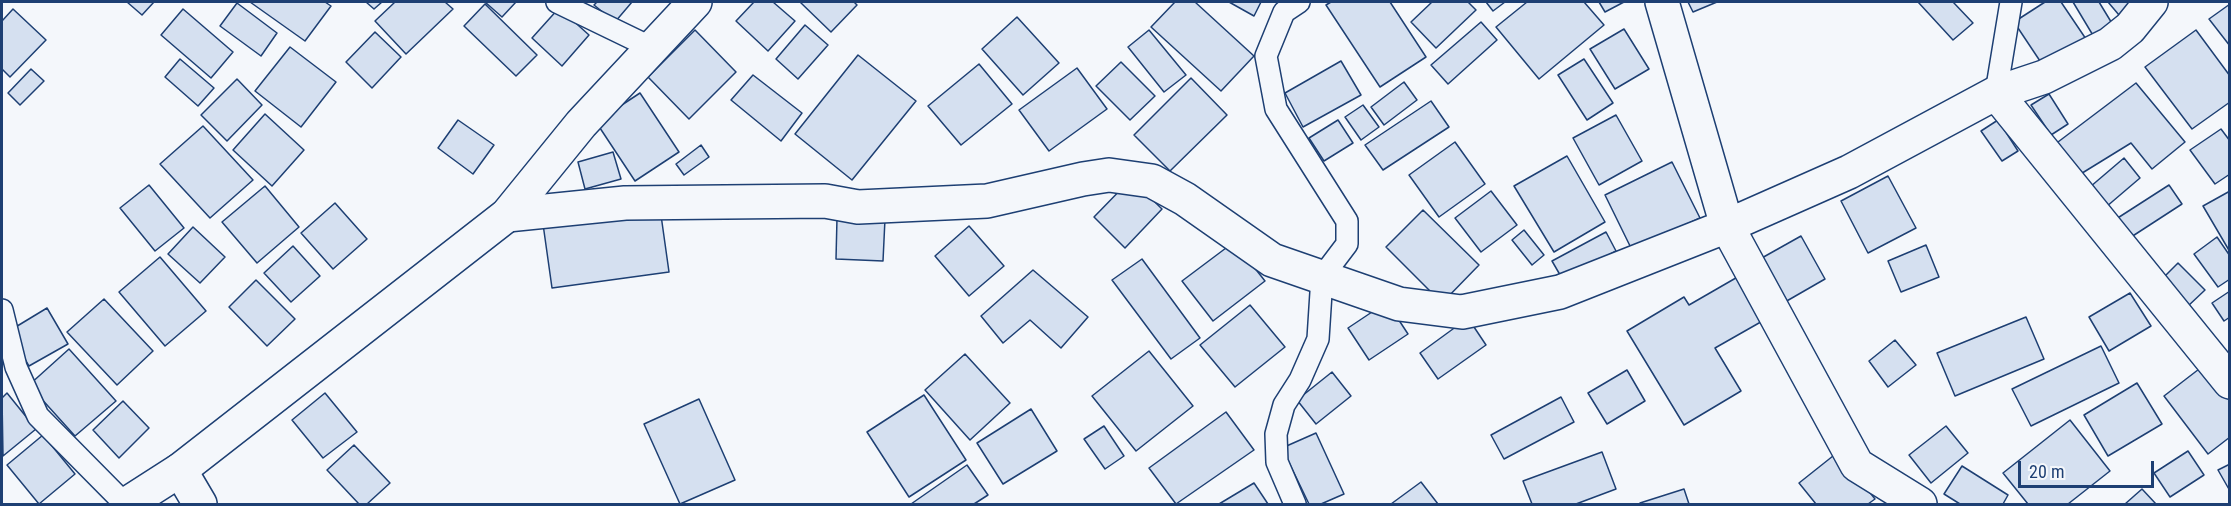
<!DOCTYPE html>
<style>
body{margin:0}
#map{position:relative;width:2231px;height:506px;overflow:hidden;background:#f4f7fb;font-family:"Roboto Condensed",sans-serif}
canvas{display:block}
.frame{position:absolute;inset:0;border:3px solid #1d3f73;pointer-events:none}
.scale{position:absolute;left:2018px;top:461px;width:136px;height:27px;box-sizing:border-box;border:3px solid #1d3f73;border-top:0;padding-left:8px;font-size:18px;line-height:21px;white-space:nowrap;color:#1d3f73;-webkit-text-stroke:4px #f4f7fb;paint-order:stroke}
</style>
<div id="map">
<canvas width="2231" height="506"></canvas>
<div class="frame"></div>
<div class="scale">20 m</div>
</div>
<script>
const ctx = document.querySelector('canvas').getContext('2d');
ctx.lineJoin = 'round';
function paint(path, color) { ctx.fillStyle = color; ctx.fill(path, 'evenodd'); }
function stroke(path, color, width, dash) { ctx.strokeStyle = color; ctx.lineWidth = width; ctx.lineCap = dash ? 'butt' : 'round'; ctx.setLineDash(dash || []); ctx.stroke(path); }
const building = new Path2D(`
 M127,2H154L142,15Z
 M250,2H325L331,6L305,41Z
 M366,2H382L374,9Z
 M395,2H445L453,9L406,54L375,21Z
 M485,2H516L502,17Z
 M597,2H632L615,22L594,5Z
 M754,2H773L795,21L768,51L736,21Z
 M800,2H854L857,5L831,32Z
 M1175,2H1195L1254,56L1221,91L1151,27Z
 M1229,2H1261L1254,16Z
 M1331,2H1390L1426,57L1380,87L1326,5Z
 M1432,2H1468L1476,10L1436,48L1411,22Z
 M1486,2H1505L1493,11Z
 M1527,2H1584L1604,25L1539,79L1496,27Z
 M1599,2H1624L1605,12Z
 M1688,2H1717L1693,12Z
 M1918,2H1953L1973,23L1953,40Z
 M2045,2H2061L2088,42L2046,70L2014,22Z
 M2073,2H2099L2113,25L2094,37Z
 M2108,2H2135L2119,15Z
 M237,3L277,33L261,56L220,26Z
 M485,4L537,55L516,76L464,26Z
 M2230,4V46L2209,19Z
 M559,8L589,35L562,66L532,38Z
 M13,9L46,40L10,77L2,69V21Z
 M183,9L233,52L211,78L161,35Z
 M1017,17L1059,63L1023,95L982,49Z
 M1481,22L1497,40L1448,84L1431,65Z
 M805,25L828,45L798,79L776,59Z
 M1624,29L1649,69L1615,89L1590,49Z
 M695,30L736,72L689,119L648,77Z
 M1149,30L1186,75L1164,92L1128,47Z
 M2196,30L2230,76V102L2192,129L2145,67Z
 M375,32L401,57L372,88L346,62Z
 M290,47L336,82L301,127L255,91Z
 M858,55L916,101L852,180L795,134Z
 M180,59L214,88L198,106L165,77Z
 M1584,59L1613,103L1587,120L1558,75Z
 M1341,61L1361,95L1303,127L1285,93Z
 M1121,62L1155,96L1130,120L1096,86Z
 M979,64L1012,104L961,145L928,106Z
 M1077,68L1107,109L1049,151L1019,110Z
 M31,69L44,81L20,105L8,93Z
 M753,75L802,113L781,141L731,100Z
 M1191,78L1227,115L1170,171L1134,135Z
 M237,79L262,105L227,141L201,115Z
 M1404,82L1417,100L1384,125L1371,107Z
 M2136,83L2185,142L2152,169L2131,143L2079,175L2054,145Z
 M640,93L679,152L635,181L596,122Z
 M2049,94L2068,124L2051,135L2031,105Z
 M1431,101L1449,127L1383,170L1365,145Z
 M1363,105L1379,127L1361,140L1345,117Z
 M265,114L304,150L272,186L233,150Z
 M1616,115L1642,161L1599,185L1573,138Z
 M458,120L494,145L473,174L438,148Z
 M1338,120L1353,143L1324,161L1309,138Z
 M1998,120L2018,151L2002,161L1981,131Z
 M203,126L253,180L210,218L160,164Z
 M2221,129L2230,141V174L2215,184L2190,150Z
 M1455,142L1485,184L1439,217L1409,175Z
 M701,145L709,157L684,175L676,164Z
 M613,152L621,179L585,189L578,162Z
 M1567,156L1605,222L1554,252L1514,186Z
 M2124,158L2140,178L2106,207L2090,187Z
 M1672,162L1700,218L1632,250L1605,195Z
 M1888,176L1916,228L1868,253L1841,201Z
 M1131,179L1162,209L1125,248L1094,217Z
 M149,185L184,228L155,251L120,208Z
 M2169,185L2182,204L2125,241L2113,221Z
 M265,186L299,227L257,263L222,222Z
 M1491,191L1517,225L1481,252L1455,218Z
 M2230,191V252L2203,206Z
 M335,203L367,239L333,269L301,233Z
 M660,208L669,272L552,288L543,224Z
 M1423,210L1479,265L1442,303L1386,247Z
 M837,218L885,219L883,261L836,259Z
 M969,226L1004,266L969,296L935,256Z
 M193,227L225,257L200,283L168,254Z
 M1524,230L1544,255L1532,265L1512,240Z
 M1606,232L1616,251L1563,280L1552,261Z
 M1801,236L1825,279L1785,302L1760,259Z
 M2217,237L2230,256V279L2218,287L2194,254Z
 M1234,242L1265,281L1213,321L1182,281Z
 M1926,245L1939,277L1901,292L1888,261Z
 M293,246L320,276L291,302L264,273Z
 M160,257L206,311L165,346L119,292Z
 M1142,259L1200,338L1171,359L1112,280Z
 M2178,263L2205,290L2187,307L2160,281Z
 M1033,270L1088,317L1061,348L1030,320L1003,343L981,316Z
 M1741,275L1766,319L1715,348L1741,391L1684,425L1627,331L1684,297L1689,305Z
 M256,280L295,319L267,346L229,307Z
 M2230,291V317L2224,321L2212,303Z
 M2130,293L2151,326L2109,351L2089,317Z
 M104,299L153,351L117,385L67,332Z
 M1387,302L1408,334L1369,360L1348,328Z
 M1250,305L1285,347L1235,387L1200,345Z
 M47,308L68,344L29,366L9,331Z
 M2026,317L2044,359L1955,396L1937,353Z
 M1468,318L1486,345L1438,379L1420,353Z
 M1895,340L1916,365L1888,387L1869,361Z
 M2101,346L2119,383L2031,426L2012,389Z
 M69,349L116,401L75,436L29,385Z
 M1149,351L1193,406L1136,451L1092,396Z
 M965,354L1010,403L970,440L925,390Z
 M2203,366L2230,400V437L2208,454L2164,396Z
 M1627,370L1645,401L1607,424L1588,393Z
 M1332,372L1351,396L1316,424L1297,400Z
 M2137,383L2162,424L2108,456L2084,415Z
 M7,393L36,429L3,456L2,398Z
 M325,393L357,432L323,458L292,420Z
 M924,395L966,460L909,497L867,432Z
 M1561,397L1574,422L1504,459L1491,435Z
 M699,399L735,480L680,504L644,424Z
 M123,401L149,428L119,458L93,430Z
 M1031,409L1057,451L1003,484L977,443Z
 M1226,412L1254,450L1176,504L1149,468Z
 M2070,420L2110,471L2068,504H2028L2003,473Z
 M1104,426L1124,456L1105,469L1084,439Z
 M1946,426L1968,453L1931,483L1909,455Z
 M1316,433L1344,494L1321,504H1309L1282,448Z
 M43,435L75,474L39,504L7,465Z
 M354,445L390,483L367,504H359L327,470Z
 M2188,451L2204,475L2170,497L2154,473Z
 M1602,452L1616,489L1576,504H1532L1523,481Z
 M1838,452L1875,499L1868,504H1816L1799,483Z
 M2230,464V491L2218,470Z
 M967,465L988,495L974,504H911Z
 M1962,466L2008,495L2003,504H1960L1944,494Z
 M1421,482L1438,504H1391Z
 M1254,483L1268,504H1219Z
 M1684,489L1689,504H1640V503Z
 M2142,489L2156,504H2125Z`);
paint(building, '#d5e0f0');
stroke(building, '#1d3f73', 1.5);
const lane = new Path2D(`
 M557,2L652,48
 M1996,93L2011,2
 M2,310L16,367L38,416L125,504
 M1295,504L1277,462L1276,434L1284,405L1300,380L1318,339L1322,277L1347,244V221L1276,109L1266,56L1284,12L1299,2`);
const street = new Path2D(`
 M1662,2L1727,226L1857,465L1920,504
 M1996,93L2230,382
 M507,215L625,203L825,201L858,207L987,201L1083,179L1109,175L1152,181L1185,199L1272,260L1399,304L1462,312L1560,292L1727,226L1849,172L1996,93L2044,77L2110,44L2130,28L2151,2
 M180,470L200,504`);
const secondary = new Path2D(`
 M127,504L180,470L507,215L581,124L695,2`);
stroke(lane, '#1d3f73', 24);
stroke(street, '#1d3f73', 36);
stroke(secondary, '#1d3f73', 36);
stroke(lane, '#f4f7fb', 21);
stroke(street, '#f4f7fb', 33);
stroke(secondary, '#f4f7fb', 33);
</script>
